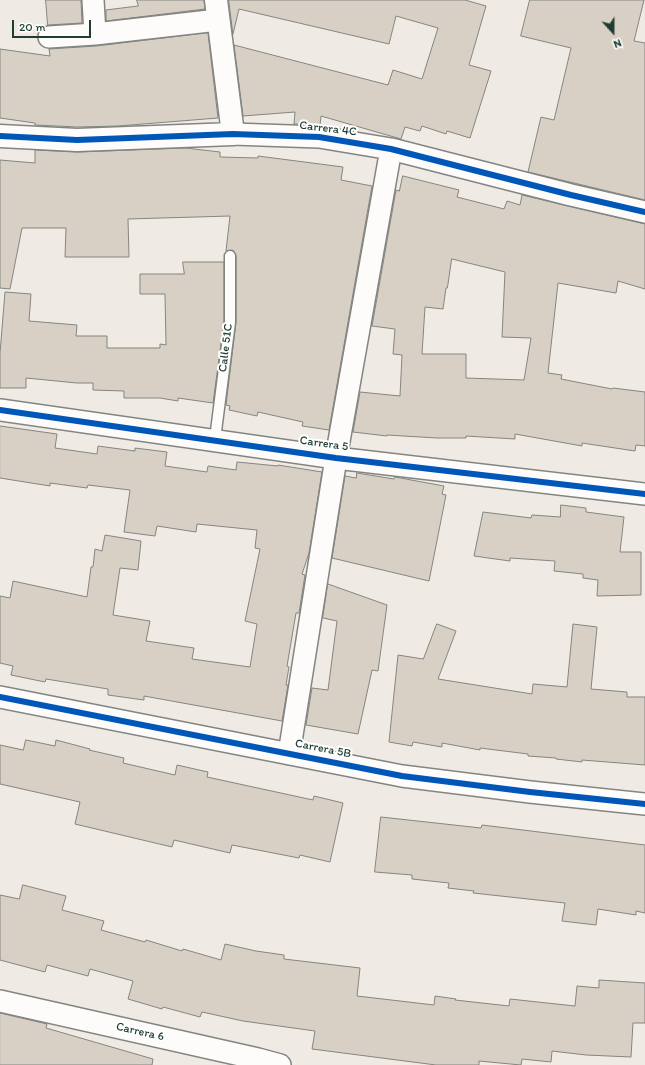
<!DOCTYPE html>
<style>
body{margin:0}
#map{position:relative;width:645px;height:1065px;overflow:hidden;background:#f0eae4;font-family:Itim,sans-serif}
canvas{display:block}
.north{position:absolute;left:593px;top:12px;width:40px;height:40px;-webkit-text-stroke:3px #fff;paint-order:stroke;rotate:159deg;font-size:11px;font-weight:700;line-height:16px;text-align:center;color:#1f3d34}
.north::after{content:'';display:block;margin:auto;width:14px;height:18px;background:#1f3d34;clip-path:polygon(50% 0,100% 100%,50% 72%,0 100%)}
.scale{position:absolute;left:12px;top:20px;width:79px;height:18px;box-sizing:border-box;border:2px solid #1f3d34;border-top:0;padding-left:5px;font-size:12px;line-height:14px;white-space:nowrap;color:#1f3d34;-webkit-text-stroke:3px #fff;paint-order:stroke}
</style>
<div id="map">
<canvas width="645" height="1065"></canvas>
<div class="north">N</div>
<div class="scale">20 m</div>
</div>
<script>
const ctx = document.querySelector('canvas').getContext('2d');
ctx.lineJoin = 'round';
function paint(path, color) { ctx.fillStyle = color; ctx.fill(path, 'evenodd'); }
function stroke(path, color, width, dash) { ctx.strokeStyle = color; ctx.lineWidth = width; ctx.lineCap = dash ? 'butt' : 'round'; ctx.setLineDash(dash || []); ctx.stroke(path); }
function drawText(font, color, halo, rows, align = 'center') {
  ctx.font = font + ' Itim,sans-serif'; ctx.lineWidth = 4; ctx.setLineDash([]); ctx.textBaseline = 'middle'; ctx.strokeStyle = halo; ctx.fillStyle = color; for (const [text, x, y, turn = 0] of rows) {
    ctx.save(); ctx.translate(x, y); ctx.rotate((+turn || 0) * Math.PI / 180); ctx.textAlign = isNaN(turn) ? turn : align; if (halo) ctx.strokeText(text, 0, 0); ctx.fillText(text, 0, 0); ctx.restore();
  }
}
const building = new Path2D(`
 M46,0H81L82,23L48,25Z
 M137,0H204L205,9L106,21V10L138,6Z
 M229,0H465L486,6L469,65L491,71L470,138L447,131L446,134L422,126L420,131L405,127L401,139L321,116L320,125L294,124L295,112L243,116L234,45L388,85L393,70L422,79L438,28L396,16L389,44L239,9L233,34Z
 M530,0H644L634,41L645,43V200L528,172L541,117L554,120L571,48L521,36Z
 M208,33L218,118L118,126L77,127L35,125V123L0,118V49L50,56L49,49L96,46Z
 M186,148L220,152V157L258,158V156L343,167L341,180L372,186L329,430L302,426L303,422L258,412L257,416L229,410L230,406L226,405L236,322V256L233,250L226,251L230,216L128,219L129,257H65L66,228H22L10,289L0,288V160L35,163V150L77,152Z
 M403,176L459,190L457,197L504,209L507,201L520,205L522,195L645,224V289L618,281L616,293L558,283L548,373L562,375L561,379L612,389L613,388L645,392V446L636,445L635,451L582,443V446L515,434V439L466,436V438H437L387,435V436L353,432L360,392L400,396L402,355L393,354L395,329L372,326L396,190L399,191ZM452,259L505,272L502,337L531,338L524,380L466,378V354H422L425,307L443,309L446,288H447Z
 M183,262H224V322L213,403L178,398V401L160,398H124V391L93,390V383H77L26,378V388H0V353L5,292L31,294L29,321L77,325L76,336H107V348H160V344L166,345L165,294H140V274H184Z
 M0,426L57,434L55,448L97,454L98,446L135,451V448L167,452L165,466L207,472L208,466L236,470L237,462L278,466V465L322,472L309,553L302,574L305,575L299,613H296L287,666L289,667L286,685H288L282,721L144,696V700L108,695V689L46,679L45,682L11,675L13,666L0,663V596L10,598L13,581L87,597L91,567H93L95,549L102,551L105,535L141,541L138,570L120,568L113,615L150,621L146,641L194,648L192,659L250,667L257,624L245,621L260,549L255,548L257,530L197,524L196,532L157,526L155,536L124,532L130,490L88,485L87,488L50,483V486L0,478Z
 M357,473L394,479L395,477L444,486L442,494L446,495L429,581L332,558L345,476L356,478Z
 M561,505L586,508V512L624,517L620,552H641V595L597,596L598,580L583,578V574L554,571L555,561L510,558V561L474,556L483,512L531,518L532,515L560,517Z
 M328,584L387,605L378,671L372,670L358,734L306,725L312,688L328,690L337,621L323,618Z
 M437,624L456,631L438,679L532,694L533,684L567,687L573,624L597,627L591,689L627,692V697H645V765L582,760V762L556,759V758L528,756V754L480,748V750L442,743V747L413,742L412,746L389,742L398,655L423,659Z
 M26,740L55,746L56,740L90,749L89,750L124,758L123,763L175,775L177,765L208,772L207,777L313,800L314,796L343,803L330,862L300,855L299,858L232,845L230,853L174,840L172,847L75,824L80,802L0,784V745L23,750Z
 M381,817L481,828L482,825L645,845V913L636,911V915L598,909L596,925L562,921L565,903L473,893L474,891L448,888L449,883L412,879V875L375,872Z
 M23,885L66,896L62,910L104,921L101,930L145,942L146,940L182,951L183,949L221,960L225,944L256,951L284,955V959L360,968L357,996L434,1005L435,996L456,999L455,1000L509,1006L510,999L575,1006L577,986L599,988V980L645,983V1023H633L631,1057L586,1055L552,1051L551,1062L522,1059L521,1065L479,1061V1065H436L312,1049L315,1031L243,1021L202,1012L200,1017L163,1007L162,1009L128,999L133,981L90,969L88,976L47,965L45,972L0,960V895L19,899Z
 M0,1013L47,1024L46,1028L153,1059L152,1065H0Z`);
paint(building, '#d9d0c5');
stroke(building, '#838581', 1);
const service = new Path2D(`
 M215,439L230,322V256`);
const minor = new Path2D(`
 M93,0L95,34
 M49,37L95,34L218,20
 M233,134L319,137L391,149L571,195L645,212
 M0,410L336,458L645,494
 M0,697L402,776L530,792L645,804
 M289,754L336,458L391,149
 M0,1001L258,1059L280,1065`);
const tertiary = new Path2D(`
 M0,136L77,140L233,134L216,0`);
stroke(service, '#838581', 13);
stroke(minor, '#838581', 24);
stroke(tertiary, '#838581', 25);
stroke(service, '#fdfcfb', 10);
stroke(minor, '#fdfcfb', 21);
stroke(tertiary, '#fdfcfb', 22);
stroke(new Path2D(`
 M0,136L77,140L233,134L319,137L391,149L571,195L645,212
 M0,410L336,458L645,494
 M0,697L402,776L530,792L645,804`), '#0057b8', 6);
drawText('12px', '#1f3d34', '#fff', [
 ["Carrera 4C",328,129,7],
 ["Calle 51C",226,348,-83],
 ["Carrera 5",324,444,8],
 ["Carrera 5B",323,749,11],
 ["Carrera 6",140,1032,13]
]);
</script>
